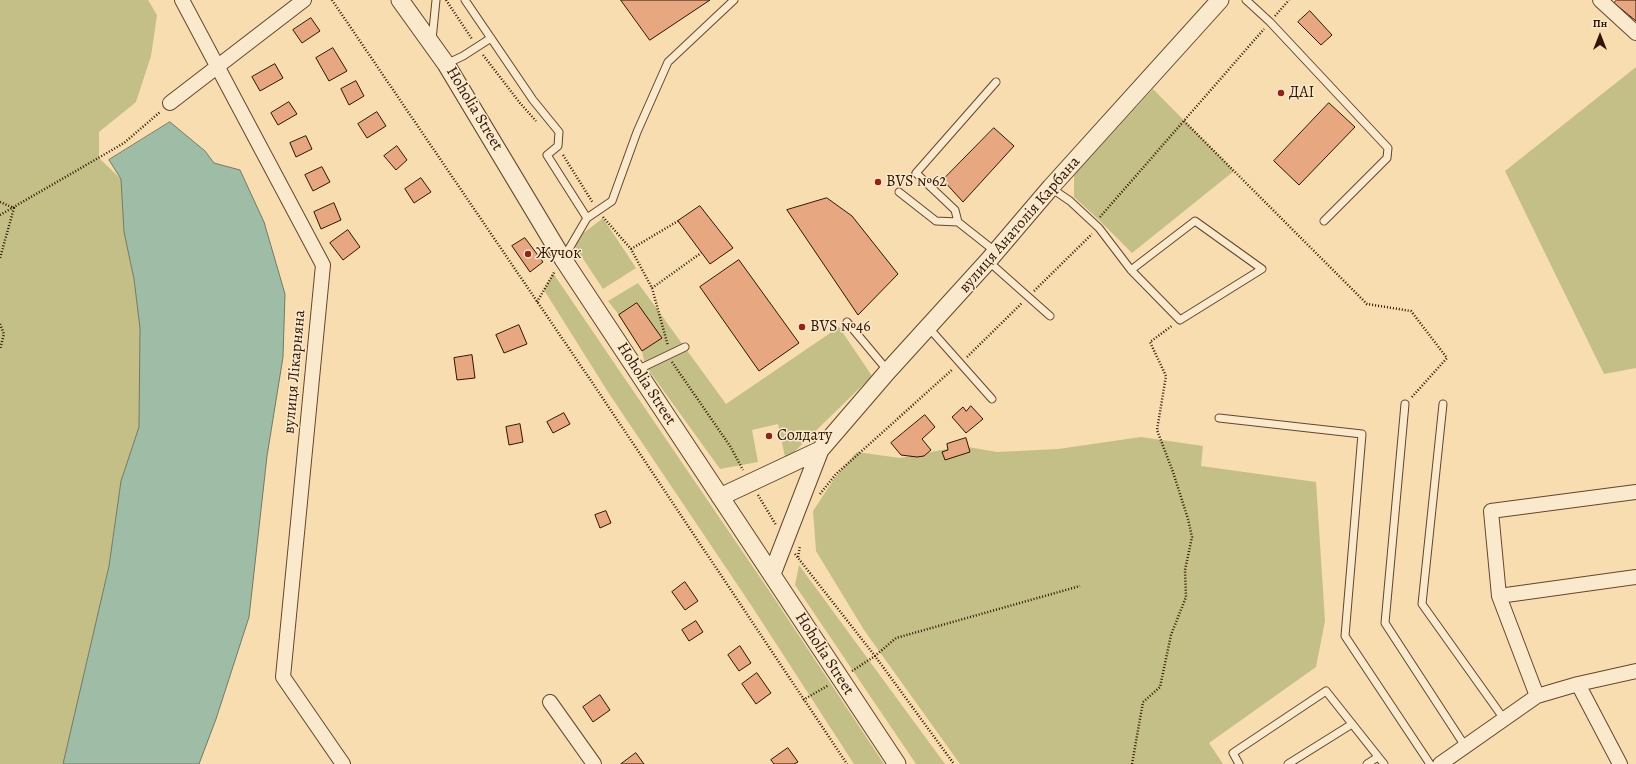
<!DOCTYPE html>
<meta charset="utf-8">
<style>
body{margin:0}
#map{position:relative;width:1636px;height:764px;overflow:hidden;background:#f8ddb1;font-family:Alegreya,serif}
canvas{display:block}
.north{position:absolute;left:1580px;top:16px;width:40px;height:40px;-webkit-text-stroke:3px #fae9cc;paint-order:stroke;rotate:0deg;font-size:11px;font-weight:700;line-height:16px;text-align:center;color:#311400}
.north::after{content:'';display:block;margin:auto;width:14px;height:18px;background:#311400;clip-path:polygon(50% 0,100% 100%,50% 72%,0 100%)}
</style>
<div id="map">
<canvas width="1636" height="764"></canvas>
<div class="north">Пн</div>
</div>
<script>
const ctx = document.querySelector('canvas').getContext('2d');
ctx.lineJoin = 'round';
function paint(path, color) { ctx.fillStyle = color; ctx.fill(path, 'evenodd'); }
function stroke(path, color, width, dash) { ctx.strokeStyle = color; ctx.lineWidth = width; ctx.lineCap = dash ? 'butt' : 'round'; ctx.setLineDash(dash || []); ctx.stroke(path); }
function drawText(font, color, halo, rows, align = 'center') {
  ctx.font = font + ' Alegreya,serif'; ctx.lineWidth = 3; ctx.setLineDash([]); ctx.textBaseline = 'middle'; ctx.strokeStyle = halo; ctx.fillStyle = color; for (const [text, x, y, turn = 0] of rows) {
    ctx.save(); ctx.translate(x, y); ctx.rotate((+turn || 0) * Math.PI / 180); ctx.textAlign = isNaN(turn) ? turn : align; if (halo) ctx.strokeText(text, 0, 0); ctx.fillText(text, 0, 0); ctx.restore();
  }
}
paint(new Path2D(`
 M0,0H148L157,15L151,56L136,102L99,132V158L121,179L124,232L134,279L140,328L139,427L121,481L109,565L63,764H0Z
 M1636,67V368L1604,374L1505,171Z
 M1153,89L1234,171L1132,253L1098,219L1074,197V175Z
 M603,218L636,268L603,289L572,242Z
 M553,273L770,592L884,764H854L751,605L608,392L544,290Z
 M638,283L726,404L839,327L872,376L791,455L785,457L778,424L752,430L758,462L720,469L645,365L642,351L661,338L637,303L619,315L608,301Z
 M1141,437L1203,446L1201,466L1316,482L1325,621L1316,667L1209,743L1223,764H960L864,630L816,551L813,511L834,479L857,452L900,458L962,446L997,452L1058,449Z
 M799,565L945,764H916L795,585Z`), '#c4bf87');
const water = new Path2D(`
 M170,122L205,151L214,163L240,170L264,222L285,294L283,357L267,456L249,617L216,719L199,764H63L109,566L121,481L139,427L140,328L134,279L124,232L121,179L109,160Z`);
paint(water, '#9fbda6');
stroke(water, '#737964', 1);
const building = new Path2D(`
 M621,0H710L650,40Z
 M1617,0H1636V21L1614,3Z
 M1310,11L1332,35L1321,45L1298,22Z
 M311,18L320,31L302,43L293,30Z
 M333,48L347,71L329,81L316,58Z
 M275,64L283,78L260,91L252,77Z
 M356,81L364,96L349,105L341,89Z
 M289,102L297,114L278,125L271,113Z
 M1329,103L1355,127L1299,185L1274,161Z
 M377,112L386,126L367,138L358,124Z
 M994,128L1014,146L963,202L943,180Z
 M306,136L312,149L296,157L290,143Z
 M397,146L407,160L396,170L384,156Z
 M322,167L330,182L313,191L305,175Z
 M421,178L431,192L414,203L405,189Z
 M827,198L852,216L898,274L858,315L787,210Z
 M334,203L341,220L321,229L314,212Z
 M700,206L733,248L710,264L678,221Z
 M348,230L360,247L343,260L330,243Z
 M525,238L543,262L530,272L512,246Z
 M739,260L799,343L759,371L700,287Z
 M637,303L662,338L642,351L619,315Z
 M519,325L527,344L504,353L496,335Z
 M472,355L475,378L457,380L454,358Z
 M971,406L983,419L966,433L952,417L963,407L966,411Z
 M564,413L570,424L553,433L547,422Z
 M925,415L935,427L922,439L931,450L924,456L917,457L901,455L891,443Z
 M520,424L523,442L509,445L506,427Z
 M966,438L970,452L945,460L942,452L948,450L947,444Z
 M606,511L611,523L600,528L595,515Z
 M685,582L698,601L685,610L672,592Z
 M696,621L703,632L689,641L682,630Z
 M740,646L751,663L739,671L728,655Z
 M757,673L771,693L756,704L742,684Z
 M600,695L610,710L593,722L583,707Z
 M788,748L798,762L794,764H774L771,760Z
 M636,753L644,764H621Z`);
paint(building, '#e7a781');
stroke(building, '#311400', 1);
const service = new Path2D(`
 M465,0L533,100L559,132L558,146L547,155L587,218L563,259
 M1246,0L1270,22L1388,148L1387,158L1324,221
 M432,40L436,0
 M446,64L463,56L491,38
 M1051,188L1070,201L1099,228L1131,270L1180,320L1262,269L1195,221L1131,270
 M899,192L936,221L958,222L996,252
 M587,218L612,201L637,132L668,62L734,0
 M958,222L955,210L916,173L996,82
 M988,261L1050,316
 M847,322L888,371
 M929,328L992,399
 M637,370L685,347
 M1405,404L1385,623L1465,746
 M1443,404L1422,604L1504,719
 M1219,418L1362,434L1345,636L1430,764
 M1239,764L1233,753L1326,691L1384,764
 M1288,764L1352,724
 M1367,764L1378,757`);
const minor = new Path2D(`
 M182,0L323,265L283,677L343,764
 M1600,0L1636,33
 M170,103L304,0
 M1499,596L1636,577
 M1578,684L1620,764
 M1537,696L1499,596L1491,511L1636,492
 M550,702L594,764
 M1440,764L1537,696L1578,684L1636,671`);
const tertiary = new Path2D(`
 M400,0L446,64L563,259L897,764
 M720,497L820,450
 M772,574L820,450L888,371L988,261L1051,187L1220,0`);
stroke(service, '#63462c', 9);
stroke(minor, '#63462c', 16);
stroke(tertiary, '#63462c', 19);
stroke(new Path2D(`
 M332,0L600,394L847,764
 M446,0L472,39
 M1275,16L1289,0
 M483,55L520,103L536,121
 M1184,121L1367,304L1411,311L1447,358L1411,398
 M563,155L593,203
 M0,202L14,208L0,258
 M0,215L124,143L160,112
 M603,217L631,249L652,288L668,346
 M1100,217L1264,29
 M631,249L678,221
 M652,288L701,253
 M1034,291L1092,234
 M537,302L555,271
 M0,324L4,334L0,349
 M967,357L1022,303
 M672,362L730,446L743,470
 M820,494L836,474L953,369
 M758,495L776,525
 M795,554L875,656L954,764
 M798,557L800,546
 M852,671L875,656L896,638L1080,586
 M803,700L829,685
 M1132,764L1143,702L1160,687L1171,635L1186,597L1185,570L1192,537L1188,519L1173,472L1157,430L1166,376L1150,342L1173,325`), '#311400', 2.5, [1, 2]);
stroke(service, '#fae9cc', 7);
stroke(minor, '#fae9cc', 14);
stroke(tertiary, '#fae9cc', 17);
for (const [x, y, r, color] of [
 [1281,93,4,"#8f2418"],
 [878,182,4,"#8f2418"],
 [528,254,4,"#8f2418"],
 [802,327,4,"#8f2418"],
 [769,436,4,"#8f2418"]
]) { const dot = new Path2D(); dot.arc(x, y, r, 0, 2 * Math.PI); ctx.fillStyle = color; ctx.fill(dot); stroke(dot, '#fae9cc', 1.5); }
drawText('16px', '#311400', '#fae9cc', [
 ["ДАІ",1289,93],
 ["BVS №62",886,182],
 ["Жучок",536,254],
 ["BVS №46",810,327],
 ["Солдату",777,436]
], 'left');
drawText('16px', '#311400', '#fae9cc', [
 ["Hoholia Street",474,109,59],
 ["вулиця Анатолія Карбана",1020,225,-49],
 ["вулиця Лікарняна",295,372,-85],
 ["Hoholia Street",646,384,57],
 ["Hoholia Street",824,654,57]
]);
</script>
